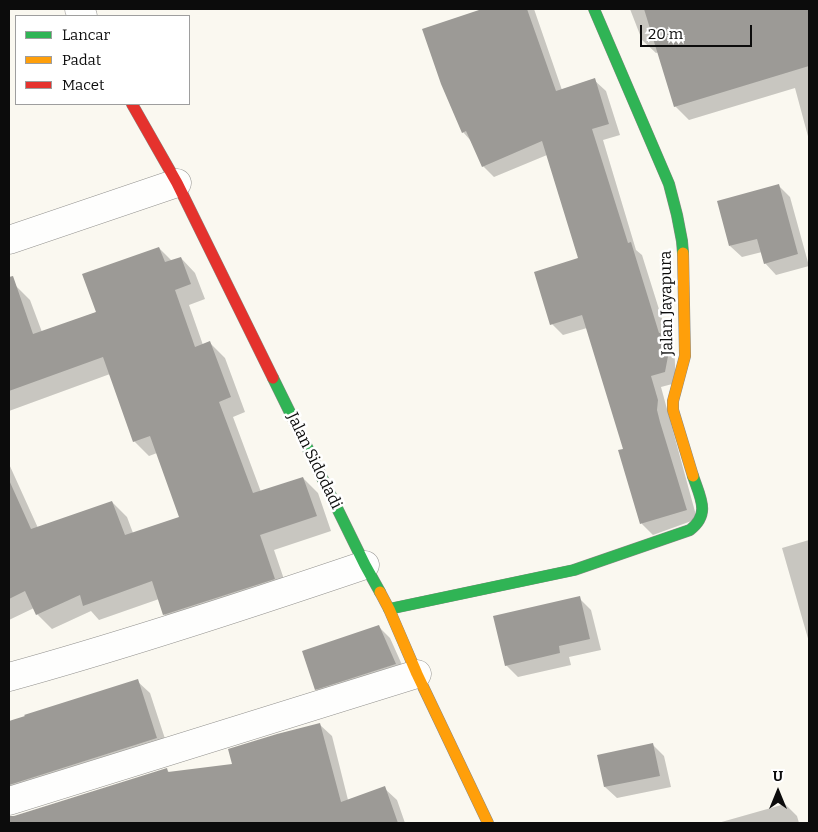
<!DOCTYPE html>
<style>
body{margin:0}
#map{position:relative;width:818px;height:832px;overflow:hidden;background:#faf8f0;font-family:Bitter,serif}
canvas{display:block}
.frame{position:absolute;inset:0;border:10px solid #0c0c0c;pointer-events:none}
.legend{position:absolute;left:15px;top:15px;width:175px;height:90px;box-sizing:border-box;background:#fff;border:1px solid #9e9e9e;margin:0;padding:6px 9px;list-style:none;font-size:15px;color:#0c0c0c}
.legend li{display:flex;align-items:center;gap:10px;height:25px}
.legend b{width:25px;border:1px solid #9e9e9e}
.north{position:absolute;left:753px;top:767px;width:50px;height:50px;-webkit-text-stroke:4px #fff;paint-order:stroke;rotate:0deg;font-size:14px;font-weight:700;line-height:20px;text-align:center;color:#0c0c0c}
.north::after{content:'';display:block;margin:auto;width:18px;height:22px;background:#0c0c0c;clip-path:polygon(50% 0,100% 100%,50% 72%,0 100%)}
.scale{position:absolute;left:640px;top:25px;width:112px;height:22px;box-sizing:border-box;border:2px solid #0c0c0c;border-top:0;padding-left:6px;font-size:15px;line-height:18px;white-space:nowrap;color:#0c0c0c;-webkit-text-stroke:4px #fff;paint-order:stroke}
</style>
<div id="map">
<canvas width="818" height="832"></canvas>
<div class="frame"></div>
<ul class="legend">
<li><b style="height:6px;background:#30b455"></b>Lancar</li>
<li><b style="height:6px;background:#ff9f0a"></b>Padat</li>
<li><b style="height:6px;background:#e5322d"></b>Macet</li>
</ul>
<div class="north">U</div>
<div class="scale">20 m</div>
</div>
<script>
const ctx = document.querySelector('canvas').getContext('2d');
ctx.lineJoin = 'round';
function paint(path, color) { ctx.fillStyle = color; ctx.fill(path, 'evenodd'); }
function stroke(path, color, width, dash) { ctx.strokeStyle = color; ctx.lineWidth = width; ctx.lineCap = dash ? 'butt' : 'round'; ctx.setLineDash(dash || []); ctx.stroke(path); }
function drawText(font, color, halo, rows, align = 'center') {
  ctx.font = font + ' Bitter,serif'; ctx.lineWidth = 5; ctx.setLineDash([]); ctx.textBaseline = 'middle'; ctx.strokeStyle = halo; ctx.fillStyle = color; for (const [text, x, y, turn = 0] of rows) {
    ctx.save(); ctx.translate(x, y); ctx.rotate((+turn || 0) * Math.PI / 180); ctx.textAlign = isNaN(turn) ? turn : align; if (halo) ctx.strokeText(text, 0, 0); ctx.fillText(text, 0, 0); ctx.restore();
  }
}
paint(new Path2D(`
 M488,9H534L562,90L594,80L606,91L620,135L603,140L636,250L642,255L668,338L674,345L676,383L661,387L697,519L653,535L642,524L619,451L624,450L587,328L563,335L552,324L580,259L547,155L494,177L483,166L471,141L463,132L424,30Z
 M630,9H809V140L795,88L689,120L675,106L659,52L656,53L642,40Z
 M778,185L790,197L809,266L776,275L765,263L762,252L742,257L730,246Z
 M159,248L172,261L181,258L195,273L205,299L189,305L203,345L210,343L225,358L245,412L233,417L261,492L303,478L318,493L331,531L274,550L289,594L179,629L164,614L159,599L99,620L91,611L52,629L37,614L34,608L9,620V464L38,528L112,502L127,517L133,533L181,518L157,453L149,456L134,441L110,374L9,411V287L15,285L30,300L42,332L97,312Z
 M809,540V642L782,548Z
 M579,598L591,610L601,650L569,657L571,665L518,677L506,665Z
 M379,627L390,638L407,676L327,701L316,689Z
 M137,681L150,693L169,751L9,805V723Z
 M319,724L332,736L348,800L384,788L397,800L405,823H9V817H14L167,770L170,773L234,766Z
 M653,745L664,756L671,787L617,798L605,787L599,756Z
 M785,804L797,816L799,823H718Z`), '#0003');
paint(new Path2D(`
 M482,9H527L556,91L595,78L609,124L592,129L628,243L631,242L659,333L664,332L669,351L665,372L651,376L658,400L657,410L660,422L686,507L687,510L640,524L618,450L623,449L582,315L550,325L534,272L578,258L542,141L482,167L466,131L462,133L441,84L422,29Z
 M644,9H809V66L674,107Z
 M779,184L798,254L764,264L757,239L729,246L717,201Z
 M159,247L165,262L181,257L191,284L175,290L195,347L210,341L231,397L219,402L253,493L303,477L317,516L260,535L275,579L163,615L152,581L83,606L80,595L36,615L25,591L9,599V480L31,529L112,501L125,535L179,517L150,436L133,442L103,357L9,391V277L13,276L33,334L96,312L82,274Z
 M580,596L590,639L559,646L560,653L505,666L493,616Z
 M379,625L396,664L315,690L302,651Z
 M138,679L157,738L9,785V721L25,716L24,715Z
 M320,723L341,802L385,786L398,823H9V816H14L167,768L168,772L232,764L228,749L277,734Z
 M653,743L660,776L604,787L597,755Z`), '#9c9a96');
const street = new Path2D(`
 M79,9L83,16
 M9,240L177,183
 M9,677C129,644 247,605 365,565
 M9,801L417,674`);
const fast = new Path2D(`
 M594,9L669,184L677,215L682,241L683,253
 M273,378L365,565L380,592
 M389,609L574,570L690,530C711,514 700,497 693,476`);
const slow = new Path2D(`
 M683,253L685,356L673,401V410L693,476
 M380,592L389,609L417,674L488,823`);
const jam = new Path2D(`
 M132,104L177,183L273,378`);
stroke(street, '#93928f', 29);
stroke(fast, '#8a8985', 12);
stroke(slow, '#8a8985', 12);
stroke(jam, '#8a8985', 12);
stroke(street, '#fefefd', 28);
stroke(fast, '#30b455', 11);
stroke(slow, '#ff9f0a', 11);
stroke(jam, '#e5322d', 11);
drawText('16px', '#0c0c0c', '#fff', [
 ["Jalan Jayapura",667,303,-91],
 ["Jalan Sidodadi",314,461,64]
]);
</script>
